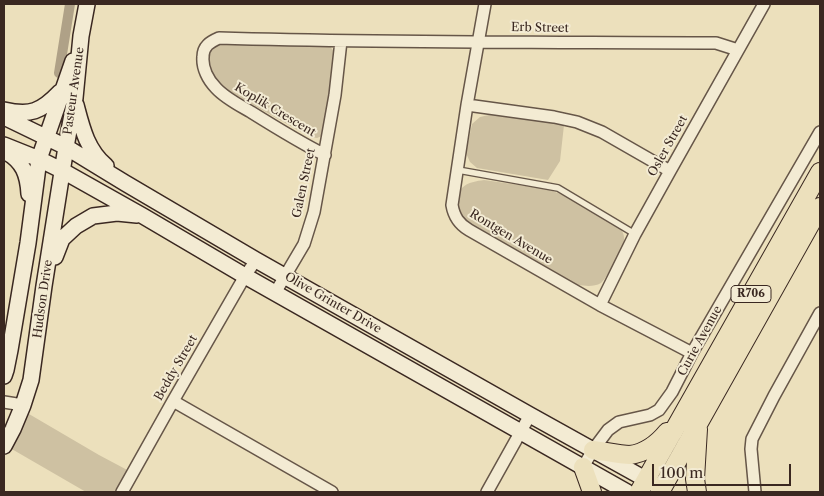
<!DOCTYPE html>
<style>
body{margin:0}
#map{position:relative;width:824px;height:496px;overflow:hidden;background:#ece0bc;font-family:"Libre Caslon Text",serif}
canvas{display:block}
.frame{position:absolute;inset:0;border:5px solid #3a2821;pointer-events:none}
.scale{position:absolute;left:652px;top:464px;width:139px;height:22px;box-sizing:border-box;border:2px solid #3a2821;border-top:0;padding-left:6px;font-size:15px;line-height:18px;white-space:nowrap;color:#3a2821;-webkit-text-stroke:4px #f3ebd3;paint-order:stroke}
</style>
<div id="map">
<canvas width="824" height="496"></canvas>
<div class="frame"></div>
<div class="scale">100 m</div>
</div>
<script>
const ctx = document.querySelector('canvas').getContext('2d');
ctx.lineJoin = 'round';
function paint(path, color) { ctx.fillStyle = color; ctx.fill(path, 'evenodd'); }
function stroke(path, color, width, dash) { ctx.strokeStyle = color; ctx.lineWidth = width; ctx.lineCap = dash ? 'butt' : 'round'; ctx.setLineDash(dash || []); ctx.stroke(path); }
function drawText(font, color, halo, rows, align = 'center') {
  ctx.font = font + ' "Libre Caslon Text",serif'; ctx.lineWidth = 4; ctx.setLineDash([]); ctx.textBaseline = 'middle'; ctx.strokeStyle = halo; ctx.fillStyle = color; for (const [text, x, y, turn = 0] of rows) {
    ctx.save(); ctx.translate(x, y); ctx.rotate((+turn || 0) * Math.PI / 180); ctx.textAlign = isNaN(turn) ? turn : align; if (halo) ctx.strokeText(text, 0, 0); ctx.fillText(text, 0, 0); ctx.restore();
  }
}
paint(new Path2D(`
 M224,41L329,45L336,54L324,135L317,138L310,137L225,89C214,79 199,55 217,44C219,42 222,42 224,41Z
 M493,114L564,125L560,161L548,180L477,168L470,162L466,153L472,124L480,117Z
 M484,180L547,189L566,196L616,223C621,228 625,234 624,241C623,247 606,280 601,283C594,287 586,286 578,285L470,223C468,222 465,220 463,218C457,211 455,196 462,188C468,182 477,181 484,180Z
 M29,414L99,455L131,472L120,492H86L10,448Z`), '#cec1a2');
stroke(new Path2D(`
 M59,73L70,4`), '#afa187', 10);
const lane = new Path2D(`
 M458,170L547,186L558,188L635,234`);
const street = new Path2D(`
 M485,4L467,105L452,205C454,217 459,224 469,230L600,305L692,353
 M467,105L554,117L577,122L602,132L670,171
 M325,155C299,142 275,127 251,112C239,105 225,98 216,88C208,80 202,68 203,57C203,46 210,42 219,38C385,43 550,42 716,43L738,50
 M275,293L304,244L314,212L335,95L341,41
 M600,305L635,234L670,171L764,4
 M173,401L332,492
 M4,402L23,405
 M583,467L593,450L608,430L619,422L650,415L659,410L672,392L692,353L820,132
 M122,492L173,401L245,276L256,260
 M487,492L530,415
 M755,492L751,449L752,439L774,396L820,313`);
const secondary = new Path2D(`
 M76,105C82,128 87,150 106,166
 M4,110C30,116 41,112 60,92
 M4,117L66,147L125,183L256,260L530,415L656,485
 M4,145L39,159L63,171L143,216L245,276L627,492
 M6,152C23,161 28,175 29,194
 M55,257L62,239L76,226L93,216L117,213L137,215
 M4,376L6,370L10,350L28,243L39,159L73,61
 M4,446L13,429L23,405L31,380L44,286L66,147L75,98L81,36L87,4`);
const primary = new Path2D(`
 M593,450C602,451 621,455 630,455C645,453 658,443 667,432
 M583,467L592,492
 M639,492L820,172
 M660,492L820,207
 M697,492L695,479L698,429`);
stroke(lane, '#665648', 8);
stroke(street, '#665648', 14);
stroke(secondary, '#3a2821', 18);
stroke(primary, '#3a2821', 20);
stroke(lane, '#f3ebd3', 5.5);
stroke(street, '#f3ebd3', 11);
stroke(secondary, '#f3ebd3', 15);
stroke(primary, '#ece0bc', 18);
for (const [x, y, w] of [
 [751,294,40]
]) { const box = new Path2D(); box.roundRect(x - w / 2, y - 8.5, w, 17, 4); ctx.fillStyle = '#f3ebd3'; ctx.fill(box); stroke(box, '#3a2821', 1); }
drawText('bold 11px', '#3a2821', null, [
 ["R706",751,294]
]);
drawText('12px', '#3a2821', '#f3ebd3', [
 ["Erb Street",540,28,1],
 ["Pasteur Avenue",74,91,-82],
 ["Koplik Crescent",275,110,31],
 ["Osler Street",668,146,-61],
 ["Galen Street",304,183,-78],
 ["Rontgen Avenue",511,237,31],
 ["Hudson Drive",43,299,-82],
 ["Olive Grinter Drive",333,303,30],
 ["Curie Avenue",700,341,-61],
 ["Beddy Street",176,368,-60]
]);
</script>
